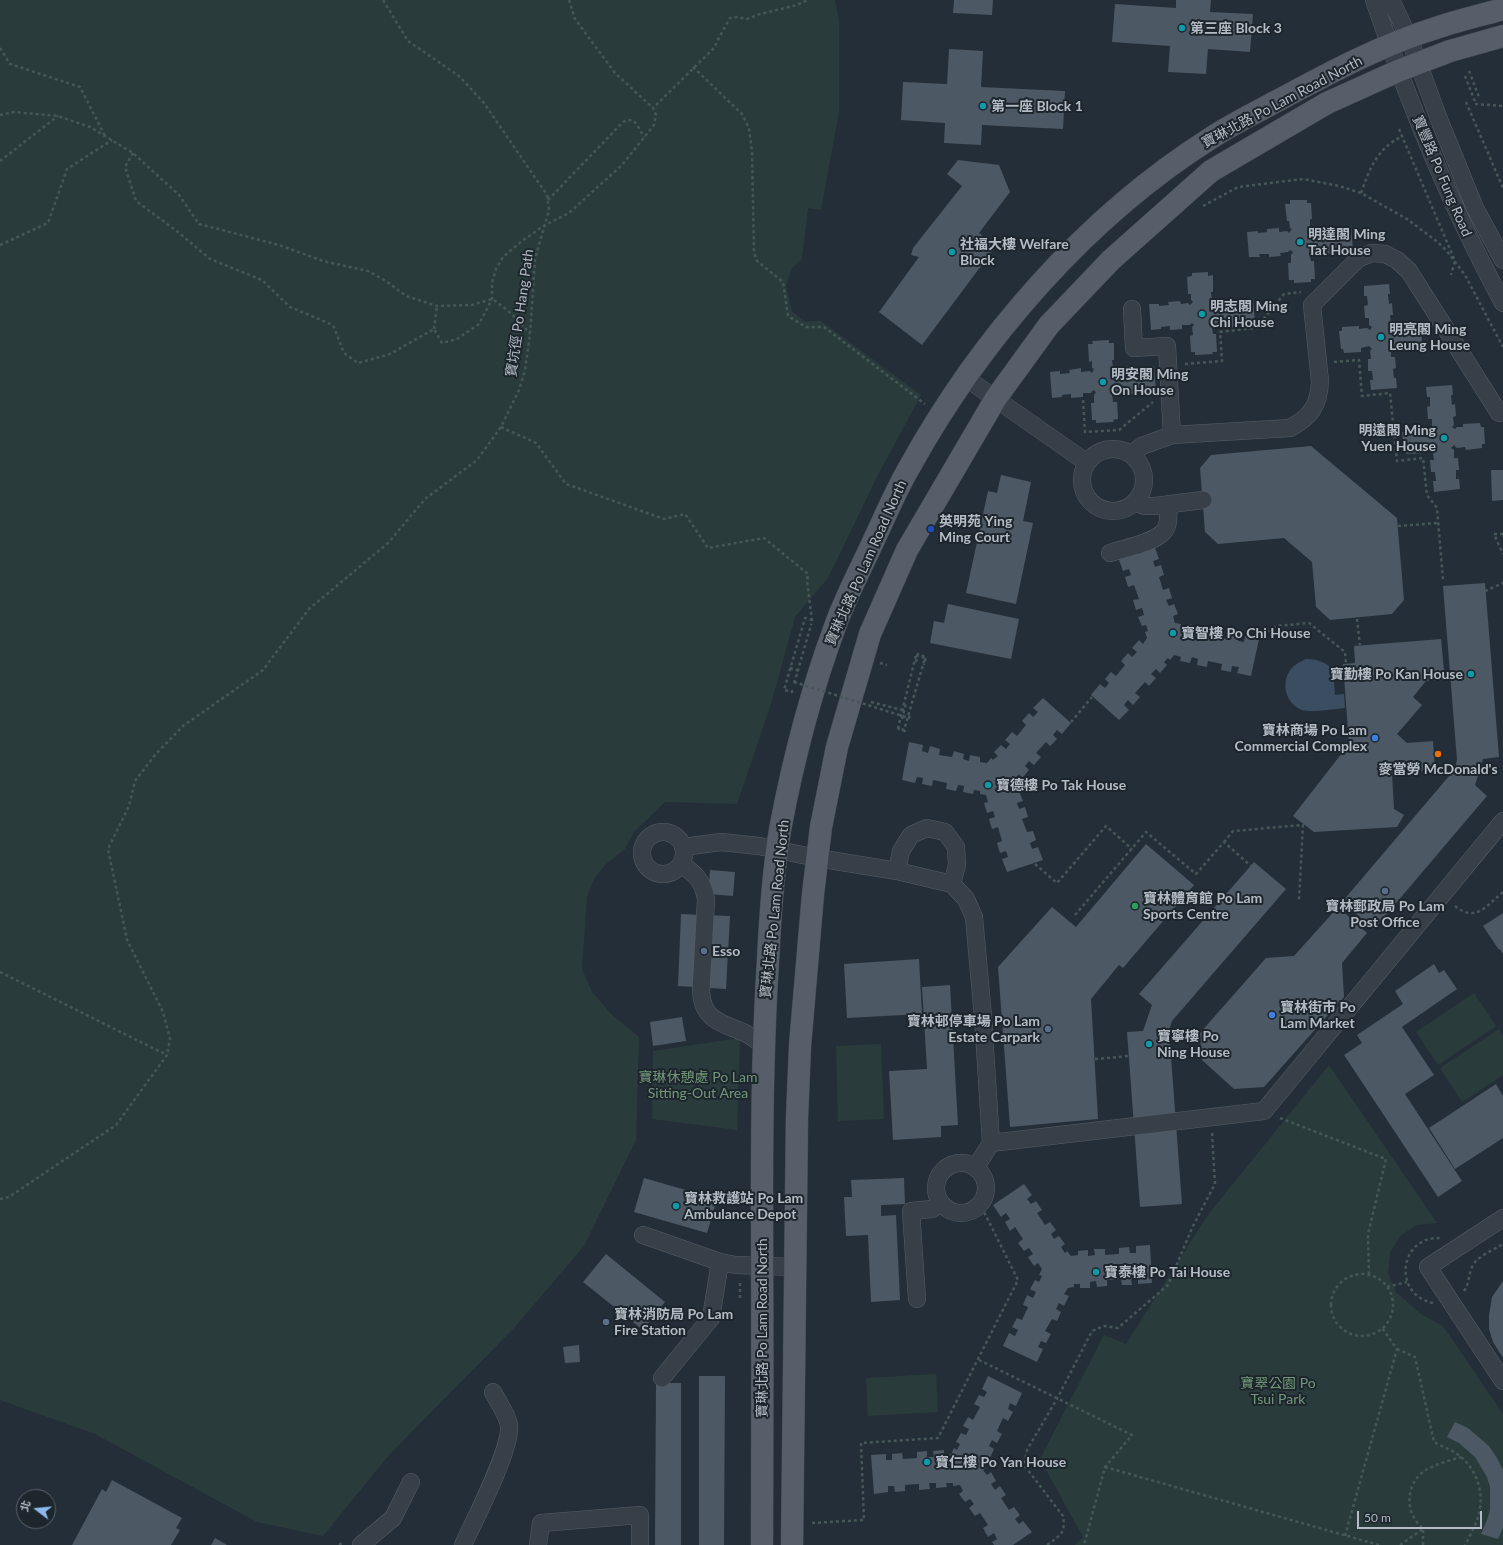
<!DOCTYPE html>
<meta charset="utf-8">
<style>
body{margin:0}
#map{position:relative;width:1503px;height:1545px;overflow:hidden;background:#242e38;font-family:Lato,"Noto Sans TC",sans-serif}
canvas{display:block}
.north{position:absolute;left:16px;top:1489px;width:40px;height:40px;box-sizing:border-box;background:#1d252d;border:1px solid #596169;border-radius:50%;rotate:286deg;font-size:11px;font-weight:700;line-height:16px;text-align:center;color:#b3bbc4}
.north::after{content:'';display:block;margin:auto;width:14px;height:18px;background:#8fb9ed;clip-path:polygon(50% 0,100% 100%,50% 72%,0 100%)}
.scale{position:absolute;left:1357px;top:1511px;width:125px;height:18px;box-sizing:border-box;border:2px solid #b3bbc4;border-top:0;padding-left:5px;font-size:12px;line-height:14px;white-space:nowrap;color:#b3bbc4;-webkit-text-stroke:3px #1d252d;paint-order:stroke}
</style>
<div id="map">
<canvas width="1503" height="1545"></canvas>
<div class="north">北</div>
<div class="scale">50 m</div>
</div>
<script>
const ctx = document.querySelector('canvas').getContext('2d');
ctx.lineJoin = 'round';
function paint(path, color) { ctx.fillStyle = color; ctx.fill(path, 'evenodd'); }
function stroke(path, color, width, dash) { ctx.strokeStyle = color; ctx.lineWidth = width; ctx.lineCap = dash ? 'butt' : 'round'; ctx.setLineDash(dash || []); ctx.stroke(path); }
function drawText(font, color, halo, rows, align = 'center') {
  ctx.font = font + ' Lato,"Noto Sans TC",sans-serif'; ctx.lineWidth = 4; ctx.setLineDash([]); ctx.textBaseline = 'middle'; ctx.strokeStyle = halo; ctx.fillStyle = color; for (const [text, x, y, turn = 0] of rows) {
    ctx.save(); ctx.translate(x, y); ctx.rotate((+turn || 0) * Math.PI / 180); ctx.textAlign = isNaN(turn) ? turn : align; if (halo) ctx.strokeText(text, 0, 0); ctx.fillText(text, 0, 0); ctx.restore();
  }
}
paint(new Path2D(`
 M0,0H835L839,20V112L821,210L808,208L802,259L792,268L786,286L792,311L804,321H821L921,395L879,473L828,578L795,617L771,704L737,804L665,802L634,832L625,849L605,865L594,879L587,896L582,969L592,992L612,1015L639,1037L636,1140L584,1246L514,1328L389,1455L323,1536L257,1522L95,1434L0,1400Z
 M1474,993L1496,1026L1438,1065L1416,1032Z
 M1499,1029L1503,1036V1075L1462,1102L1440,1068Z
 M740,1038L737,1130L652,1119L653,1051Z
 M881,1044L884,1119L838,1121L836,1046Z
 M1329,1065L1437,1223L1417,1225L1400,1236L1390,1253L1388,1273L1396,1292L1421,1314L1443,1326L1503,1414V1545H1075L1083,1537L1040,1459L1104,1335L1126,1344L1207,1216Z
 M936,1374L938,1412L868,1416L866,1378Z`), '#293c3b');
paint(new Path2D(`
 M1306,659C1318,659 1324,662 1333,669L1335,695L1344,694L1345,708C1336,709 1309,713 1302,710C1286,704 1280,683 1291,669C1295,664 1300,662 1306,659Z`), '#3b4d60');
paint(new Path2D(`
 M954,0H993L992,15L953,13Z
 M1176,0H1211L1210,12L1253,14L1250,52L1208,49L1206,74L1168,72L1170,46L1112,42L1115,4L1176,8Z
 M949,49L983,51L981,87L1065,91L1063,129L982,125L981,145L944,143L945,123L901,120L903,82L947,84Z
 M958,160L999,165L1010,192L979,233L996,246L922,345L879,312L919,257L911,255L913,248L962,186L947,174Z
 M1290,200H1307V203H1311L1312,219H1310V228L1307,231L1310,234L1312,231H1320V227L1332,226V229H1341V226H1351L1353,251L1343,252V250L1334,251V254L1322,255V251L1314,252L1312,250L1309,253L1311,261H1314L1315,279H1311V282L1294,283V280H1289L1288,263H1291V255L1293,252L1290,250L1288,252L1280,253L1281,256L1269,257V254H1259L1260,257H1249L1247,232L1258,231V233L1267,232V229L1279,228V232L1287,231L1289,233L1292,229L1290,228L1289,221H1287L1285,204H1290Z
 M1208,272V276L1213,275V292H1211L1212,300L1209,304L1212,306L1214,304H1222L1221,299H1233L1234,302H1243V299L1253,298L1255,324L1244,325V323H1235V327L1223,328V324L1215,325L1213,323L1211,326L1212,327L1213,334H1216L1217,352H1212L1213,354L1195,355V352H1191L1190,336L1193,335L1192,327L1194,325L1192,323L1190,325H1182V329L1170,330V326L1161,327V329L1151,330L1149,304H1159V306L1169,305L1168,302L1180,301L1181,304L1188,303L1190,305L1193,302L1191,300V294H1188L1187,277L1192,276V273Z
 M1389,284L1390,294H1388L1389,304L1392,303L1393,315H1390L1391,324L1389,325L1393,328L1394,326H1401L1400,323L1418,322V326H1421L1422,343H1419V347L1403,348V346L1394,347L1391,344L1388,347L1391,349V357H1395L1396,368L1393,369L1394,378H1396L1397,388L1371,390L1370,380H1373L1372,371H1368V359H1371L1370,351L1372,349L1369,346L1361,348V352L1344,353L1343,349H1341L1339,331H1342V327L1359,326V329L1367,328L1370,330L1372,327L1369,325V318H1365L1364,306L1368,305L1367,296H1364V286Z
 M1109,340V343H1114V360H1112L1113,368L1110,371L1113,374L1115,372L1123,371L1122,367L1134,366L1135,370L1144,369V367L1154,366L1156,392L1145,393V390L1136,391V394L1124,395V392H1116L1115,391L1112,393L1113,402H1117L1118,419L1113,420L1114,422L1096,423V420H1092L1091,403H1094V395L1096,392L1093,390L1091,393H1083V397L1071,398V394L1062,395V397L1052,398L1050,372L1060,371V374L1070,373L1069,370L1081,368V372L1090,371L1092,373L1094,369L1092,368V361L1089,362L1088,344H1093L1092,341Z
 M1452,385L1453,395H1451L1452,405L1455,404L1456,416L1453,417L1454,425L1452,427L1455,429L1457,427H1463V424L1480,423L1481,427H1484L1485,444H1482V448L1466,450L1465,447L1457,448L1454,445L1451,448L1454,450V458H1458L1459,470H1456V479H1459L1460,489L1434,492L1433,481H1436L1435,472H1431L1430,460H1434L1433,452L1435,450L1432,447L1424,449V453L1406,454V450H1404L1402,432H1405V428L1422,427V430L1430,429L1433,431L1435,428L1432,426V419H1428L1427,407L1430,406V397H1427L1426,387Z
 M1311,446L1397,518L1404,600L1392,614L1330,620L1316,607L1312,562L1284,538L1218,544L1205,532L1200,468L1211,455Z
 M1491,470H1503V500L1492,501Z
 M1001,475L1031,482L1023,521L1033,523L1016,604L966,593L988,491L997,493Z
 M1154,545L1159,559L1153,561L1155,567L1161,565L1164,575L1159,577L1163,590L1169,588L1172,598L1166,600L1169,606L1174,604L1178,614L1173,616L1175,623L1181,624V627L1187,629L1188,624L1198,626L1197,632L1204,634L1205,628L1215,630L1214,636L1228,639L1229,633L1239,635L1238,641L1244,642L1245,636L1259,639L1251,676L1237,673L1239,667L1232,666L1231,672L1221,670L1222,664L1208,661L1207,667L1197,665L1198,659L1192,657L1190,663L1180,661L1181,657L1174,655L1170,660L1168,658L1164,662L1167,665L1160,673L1156,669L1151,674L1156,678L1149,686L1145,682L1135,693L1140,697L1133,705L1128,700L1124,705L1129,710L1119,720L1091,695L1100,684L1105,688L1109,683L1105,679L1111,672L1116,676L1125,665L1121,661L1128,653L1132,657L1137,652L1132,648L1139,640L1143,644L1147,638L1145,632L1148,631L1146,625L1142,626L1138,617L1144,615L1142,608L1136,610L1133,600L1139,599L1134,585L1128,587L1125,577L1131,575L1129,569L1123,571L1118,557Z
 M1485,583L1499,757L1483,759L1475,785L1487,796L1374,929L1342,902L1455,769L1457,760L1443,586Z
 M948,604L1019,619L1011,659L930,643L934,621L944,623Z
 M1441,639L1445,680L1426,681L1413,697L1422,705L1397,734L1407,743L1433,741L1435,770L1392,773L1394,809L1404,815L1397,827L1314,832L1293,816L1349,744L1343,664L1355,663L1354,646Z
 M1043,698L1071,723L1062,734L1057,730L1053,735L1057,739L1050,746L1046,742L1036,753L1041,757L1034,765L1029,761L1025,766L1029,770L1022,778L1019,774L1014,780L1016,786L1013,787L1015,792L1019,791L1023,801L1017,803L1019,809L1025,807L1028,817L1022,819L1027,832L1033,831L1036,840L1030,843L1032,849L1038,847L1043,860L1007,872L1002,859L1008,857L1006,851L1000,853L997,843L1002,841L998,827L992,829L989,819L995,817L993,811L987,813L984,803L988,802L986,795L980,794V791L974,790L973,794L963,792L964,786L958,785L956,791L946,789L947,783L933,780L932,786L922,784L923,778L917,777L915,783L902,780L909,742L923,745L922,751L928,753L930,746L940,749L939,755L952,757L954,751L964,754L963,759L969,761L970,755L980,757V762L987,763L991,758L993,760L998,756L994,752L1001,745L1006,749L1010,744L1005,740L1012,732L1017,736L1026,725L1022,721L1029,713L1033,717L1038,712L1033,708Z
 M1146,844L1194,885L1123,968L1119,965L1091,999L1098,1119L1010,1127L998,967L1052,907L1076,927Z
 M1254,862L1286,889L1172,1021L1169,1030L1182,1204L1140,1207L1127,1032L1143,1031L1152,1005L1139,994Z
 M710,870L735,872L733,896L708,894Z
 M1338,907L1367,933L1342,963L1344,997L1264,1087L1234,1089L1202,1060L1200,1033L1266,958L1294,956Z
 M1503,913V954L1500,949L1499,950L1483,926Z
 M681,914L730,916L726,989L678,986Z
 M919,959L922,1014L847,1018L844,964Z
 M1434,964L1439,973L1444,970L1457,989L1402,1027L1434,1075L1405,1094L1462,1181L1438,1197L1344,1055L1362,1043L1357,1035L1403,1004L1395,991Z
 M950,985L958,1125L941,1126V1137L893,1140L889,1071L927,1069L922,987Z
 M682,1017L686,1041L653,1046L650,1022Z
 M1496,1084L1503,1096V1138L1455,1169L1429,1128Z
 M644,1178L717,1199L707,1233L634,1212Z
 M904,1178L905,1204L881,1205V1216L896,1215L900,1300L871,1302L868,1235L846,1236L844,1197H852L851,1180Z
 M1024,1184L1032,1195L1027,1199L1031,1204L1036,1201L1042,1210L1037,1213L1045,1225L1050,1222L1056,1230L1051,1234L1054,1239L1059,1236L1065,1244L1061,1247L1065,1253L1067,1251L1071,1256L1078,1255V1251L1088,1250V1256L1095,1255L1094,1249H1105V1255L1119,1254V1248L1129,1247L1130,1253H1136V1246L1150,1245L1152,1283L1138,1284V1278L1131,1279L1132,1285H1122L1121,1279L1107,1280V1286L1097,1287L1096,1281L1090,1282V1288H1080V1284H1074V1287L1068,1288L1064,1294L1069,1296L1064,1306L1059,1303L1056,1309L1061,1312L1057,1321L1052,1319L1045,1331L1051,1334L1046,1343L1041,1341L1038,1347L1043,1349L1037,1362L1003,1346L1009,1333L1015,1336L1018,1330L1012,1327L1017,1318L1022,1320L1028,1307L1023,1305L1027,1295L1033,1298L1036,1292L1030,1289L1035,1280L1039,1282L1042,1276L1039,1275L1042,1269L1038,1263L1034,1266L1028,1257L1033,1254L1029,1248L1024,1251L1018,1243L1023,1239L1015,1227L1010,1231L1005,1222L1010,1219L1006,1213L1001,1217L993,1205Z
 M606,1254L665,1302L643,1330L583,1282Z
 M1503,1281V1358L1493,1342L1489,1329V1315L1492,1297Z
 M579,1345L580,1362L565,1363L563,1347Z
 M699,1376H725L724,1545H699Z
 M988,1376L1022,1393L1016,1406L1010,1403L1008,1409L1013,1412L1008,1421L1003,1418L997,1431L1002,1434L997,1443L992,1440L989,1446L994,1449L990,1458L986,1456L983,1463L986,1468L983,1470L987,1475L991,1472L996,1481L991,1484L995,1490L1000,1486L1006,1495L1001,1498L1009,1510L1014,1507L1020,1515L1015,1519L1019,1524L1023,1521L1032,1532L1013,1545H994L992,1542L997,1539L994,1533L988,1537L983,1528L988,1525L980,1513L975,1516L969,1508L974,1504L970,1499L965,1502L959,1494L963,1491L960,1485L953,1486V1483H946L947,1487L936,1488V1483H929L930,1489L919,1490V1484L905,1485V1491L895,1492L894,1486H888V1492L874,1494L871,1455L886,1454V1460H892V1454L902,1453L903,1459L917,1458V1452L927,1451V1457H934L933,1451L944,1450V1455L951,1454L954,1448L957,1450L960,1444L956,1442L961,1433L966,1435L969,1429L963,1426L968,1417L973,1420L980,1407L974,1404L979,1395L984,1397L987,1392L982,1389Z
 M656,1383H681V1545H655Z
 M1455,1422L1468,1428L1489,1446L1497,1458L1503,1470V1528L1498,1539L1481,1534L1487,1520L1490,1510V1487L1487,1477L1475,1457L1459,1443L1447,1437Z
 M112,1480L182,1518L176,1528L180,1530L171,1545H72L102,1489L106,1492Z
 M215,1538L227,1545H211Z`), '#4c5863');
const minor = new Path2D(`
 M1374,0C1409,104 1450,206 1503,303
 M1391,0L1409,38L1440,122L1475,208L1503,260
 M1132,309L1134,348L1167,346L1172,435
 M966,378L1086,462
 M1082 480a31 31 0 1 1 62 0a31 31 0 1 1-62 0Z
 M1131,454L1142,446L1172,435L1290,428C1311,417 1319,405 1320,381L1312,305L1359,258L1372,253L1385,254L1397,260L1409,271L1499,413
 M1135,502L1144,506H1155L1203,500
 M1110,553C1124,548 1155,543 1164,531C1170,524 1168,512 1168,504
 M642 853a21 21 0 1 1 42 0a21 21 0 1 1-42 0Z
 M683,847L721,842L759,846L817,858L897,871L952,884L966,899L974,917L983,1017L991,1143L976,1167
 M681,865C696,873 703,882 706,899L701,992C703,1021 722,1023 745,1033C751,1036 757,1041 763,1045
 M897,871L901,851L911,835L927,828L945,832L956,847L957,865L952,884
 M991,1143L1264,1111L1503,821
 M936 1188a25 25 0 1 1 50 0a25 25 0 1 1-50 0Z
 M1503,1218L1428,1267L1503,1381
 M643,1235L720,1262L736,1265L794,1267
 M917,1299L911,1211L932,1209L940,1203
 M662,1378L711,1318L720,1262
 M361,1545L393,1518L411,1482
 M463,1545C474,1521 512,1448 509,1425C507,1414 498,1402 493,1392
 M538,1545L541,1523L640,1515V1545`);
const major = new Path2D(`
 M762,1545C762,1426 763,1306 762,1187C762,1112 763,1037 768,961C770,918 773,873 780,830C793,760 812,688 837,621C847,595 860,570 872,544C884,519 895,492 909,468C980,339 1086,217 1211,138C1232,124 1255,113 1277,101C1329,73 1383,44 1439,27C1460,20 1482,15 1503,9
 M792,1545L797,1118L800,1046L813,894L821,827L837,747L870,634L907,550L996,398L1049,325L1111,260L1211,171L1327,103L1398,71L1450,51L1503,36`);
stroke(minor, '#565e66', 18);
stroke(major, '#414951', 23);
stroke(new Path2D(`
 M569,0L575,19L615,73L653,108
 M0,48L10,64L80,87L105,136
 M693,67L742,114L749,128L752,151L754,253L757,261L783,282L788,316L806,327H824L925,404
 M1469,71L1479,97
 M1465,76L1476,104
 M1466,102L1503,188
 M1475,104L1503,106
 M0,115L14,112L58,116L90,127L133,153L179,195L199,224L279,245L323,261L368,271L386,281L406,296L437,306L472,305L492,299C507,309 519,320 530,334
 M1399,129L1455,261L1451,275
 M133,153L125,167L136,201L178,232L210,259L262,280L290,307L333,325L344,353L358,363L390,354L434,329L442,343L457,339L479,324L492,299V283L496,269L503,257L522,241L545,225L569,213L622,165L654,125L656,115L653,108L714,48L721,34L730,18L737,17L747,19L760,14L797,5L808,0
 M0,161L58,116
 M1361,193C1370,168 1377,148 1403,136
 M548,200L623,122L628,120L634,121L639,128L644,137
 M1203,206L1238,187L1303,179L1339,186L1361,193L1407,219L1435,240L1446,250L1465,275L1503,347
 M0,245L48,223L67,169L112,140
 M434,329L437,306
 M1334,362L1359,360L1362,396L1390,393L1397,461L1423,458L1427,495L1437,508L1443,580
 M1185,364L1222,361L1220,332L1256,328L1284,294L1301,292
 M1083,400L1085,432L1119,430L1153,402
 M501,427L536,443L566,484L664,519L685,514L708,548L764,538L808,574L807,581L812,620L811,625
 M1398,526L1438,523
 M1503,534H1494L1503,554
 M1485,591L1503,583
 M1357,619L1360,645
 M1259,639L1276,626L1309,623L1345,652L1346,664
 M916,655L925,658L904,730L898,728Z
 M880,663L887,665
 M790,668L799,671
 M794,683L796,677
 M792,690V692L784,690L805,618L812,620
 M871,702L902,710
 M902,719L906,703
 M1071,722L1092,697
 M1224,842L1233,831L1303,825L1299,900
 M1035,864L1057,883L1106,826L1132,849
 M1455,906C1476,923 1486,906 1503,892
 M1075,915L1146,832L1196,874L1224,842L1251,866
 M0,972L167,1055
 M1095,1059L1129,1056
 M1280,1118L1386,1159L1368,1234L1369,1275
 M0,1199L9,1197L116,1125L167,1055L170,1039L163,1012L127,940L108,849L129,806L135,781L155,755L183,726L263,670L309,609L388,543L425,499L477,460L501,427L519,390L525,370L530,334L535,259L549,210L547,195L484,103L459,76L408,41L383,0
 M1331 1305a31 31 0 1 1 62 0a31 31 0 1 1-62 0Z
 M1387,1287L1407,1282
 M1464,1291C1469,1284 1468,1278 1471,1270C1474,1257 1492,1251 1503,1244
 M740,1298V1282
 M1433,1303C1391,1294 1400,1235 1441,1238
 M1397,1349L1415,1357L1434,1442C1443,1447 1453,1450 1461,1457C1478,1471 1485,1496 1478,1517C1475,1526 1470,1536 1465,1545
 M979,1360L1132,1435L1105,1467L1084,1545
 M1105,1467L1379,1545
 M812,1523L864,1520L861,1443L938,1438L1018,1280L980,1204
 M1345,1536L1397,1349L1382,1328
 M339,1545L343,1542
 M1047,1545C1060,1535 1066,1534 1063,1516L1024,1465L1027,1450L1058,1397L1092,1331L1104,1326L1118,1328L1168,1285L1193,1226L1215,1184L1212,1133
 M1400,1545L1423,1529
 M1423,1545V1528C1420,1526 1417,1523 1415,1519C1405,1505 1409,1482 1423,1472C1434,1464 1449,1461 1461,1457`), '#465758', 2.5, [3, 3]);
stroke(minor, '#374049', 17);
stroke(major, '#565f69', 22);
stroke(new Path2D(`
 M916,662L918,654L926,657L924,665
 M796,677L811,625
 M794,682L909,718L910,714
 M899,727V729L905,731L906,729`), '#465758', 2.5, [3, 3]);
for (const [x, y, r, color] of [
 [1182,28,4,"#0f9aa8"],
 [983,106,4,"#0f9aa8"],
 [1300,242,4,"#0f9aa8"],
 [952,252,4,"#0f9aa8"],
 [1202,314,4,"#0f9aa8"],
 [1381,337,4,"#0f9aa8"],
 [1103,382,4,"#0f9aa8"],
 [1444,438,4,"#0f9aa8"],
 [931,529,4,"#1a4fb4"],
 [1173,633,4,"#0f9aa8"],
 [1471,674,4,"#0f9aa8"],
 [1375,738,4,"#3f7fe0"],
 [1438,754,4,"#e8710a"],
 [988,785,4,"#0f9aa8"],
 [1385,891,4,"#5c6f8a"],
 [1135,906,4,"#2e9e5b"],
 [704,951,4,"#5c6f8a"],
 [1272,1015,4,"#3f7fe0"],
 [1048,1029,4,"#5c6f8a"],
 [1149,1044,4,"#0f9aa8"],
 [676,1206,4,"#0f9aa8"],
 [1096,1272,4,"#0f9aa8"],
 [606,1322,4,"#5c6f8a"],
 [927,1462,4,"#0f9aa8"]
]) { const dot = new Path2D(); dot.arc(x, y, r, 0, 2 * Math.PI); ctx.fillStyle = color; ctx.fill(dot); stroke(dot, '#1d252d', 1.5); }
drawText('bold 14px', '#b3bbc4', '#1d252d', [
 ["第三座 Block 3",1190,28],
 ["第一座 Block 1",991,106],
 ["明達閣 Ming",1308,234],
 ["Tat House",1308,250],
 ["社福大樓 Welfare",960,244],
 ["Block",960,260],
 ["明志閣 Ming",1210,306],
 ["Chi House",1210,322],
 ["明亮閣 Ming",1389,329],
 ["Leung House",1389,345],
 ["明安閣 Ming",1111,374],
 ["On House",1111,390],
 ["明遠閣 Ming",1436,430,"right"],
 ["Yuen House",1436,446,"right"],
 ["英明苑 Ying",939,521],
 ["Ming Court",939,537],
 ["寶智樓 Po Chi House",1181,633],
 ["寶勤樓 Po Kan House",1463,674,"right"],
 ["寶林商場 Po Lam",1367,730,"right"],
 ["Commercial Complex",1367,746,"right"],
 ["麥當勞 McDonald's",1438,769,"center"],
 ["寶德樓 Po Tak House",996,785],
 ["寶林體育館 Po Lam",1143,898],
 ["Sports Centre",1143,914],
 ["寶林郵政局 Po Lam",1385,906,"center"],
 ["Post Office",1385,922,"center"],
 ["Esso",712,951],
 ["寶林街市 Po",1280,1007],
 ["Lam Market",1280,1023],
 ["寶林邨停車場 Po Lam",1040,1021,"right"],
 ["Estate Carpark",1040,1037,"right"],
 ["寶寧樓 Po",1157,1036],
 ["Ning House",1157,1052],
 ["寶林救護站 Po Lam",684,1198],
 ["Ambulance Depot",684,1214],
 ["寶泰樓 Po Tai House",1104,1272],
 ["寶林消防局 Po Lam",614,1314],
 ["Fire Station",614,1330],
 ["寶仁樓 Po Yan House",935,1462]
], 'left');
drawText('14px', '#b3bbc4', '#1d252d', [
 ["寶琳北路 Po Lam Road North",1282,102,-28],
 ["寶豐路 Po Fung Road",1442,176,67],
 ["寶坑徑 Po Hang Path",520,313,-82],
 ["寶琳北路 Po Lam Road North",866,563,-66],
 ["寶琳北路 Po Lam Road North",775,909,-84],
 ["寶琳北路 Po Lam Road North",762,1328,-90]
]);
drawText('14px', '#739879', '#1d252d', [
 ["寶琳休憩處 Po Lam",698,1077],
 ["Sitting-Out Area",698,1093],
 ["寶翠公園 Po",1278,1383],
 ["Tsui Park",1278,1399]
]);
</script>
